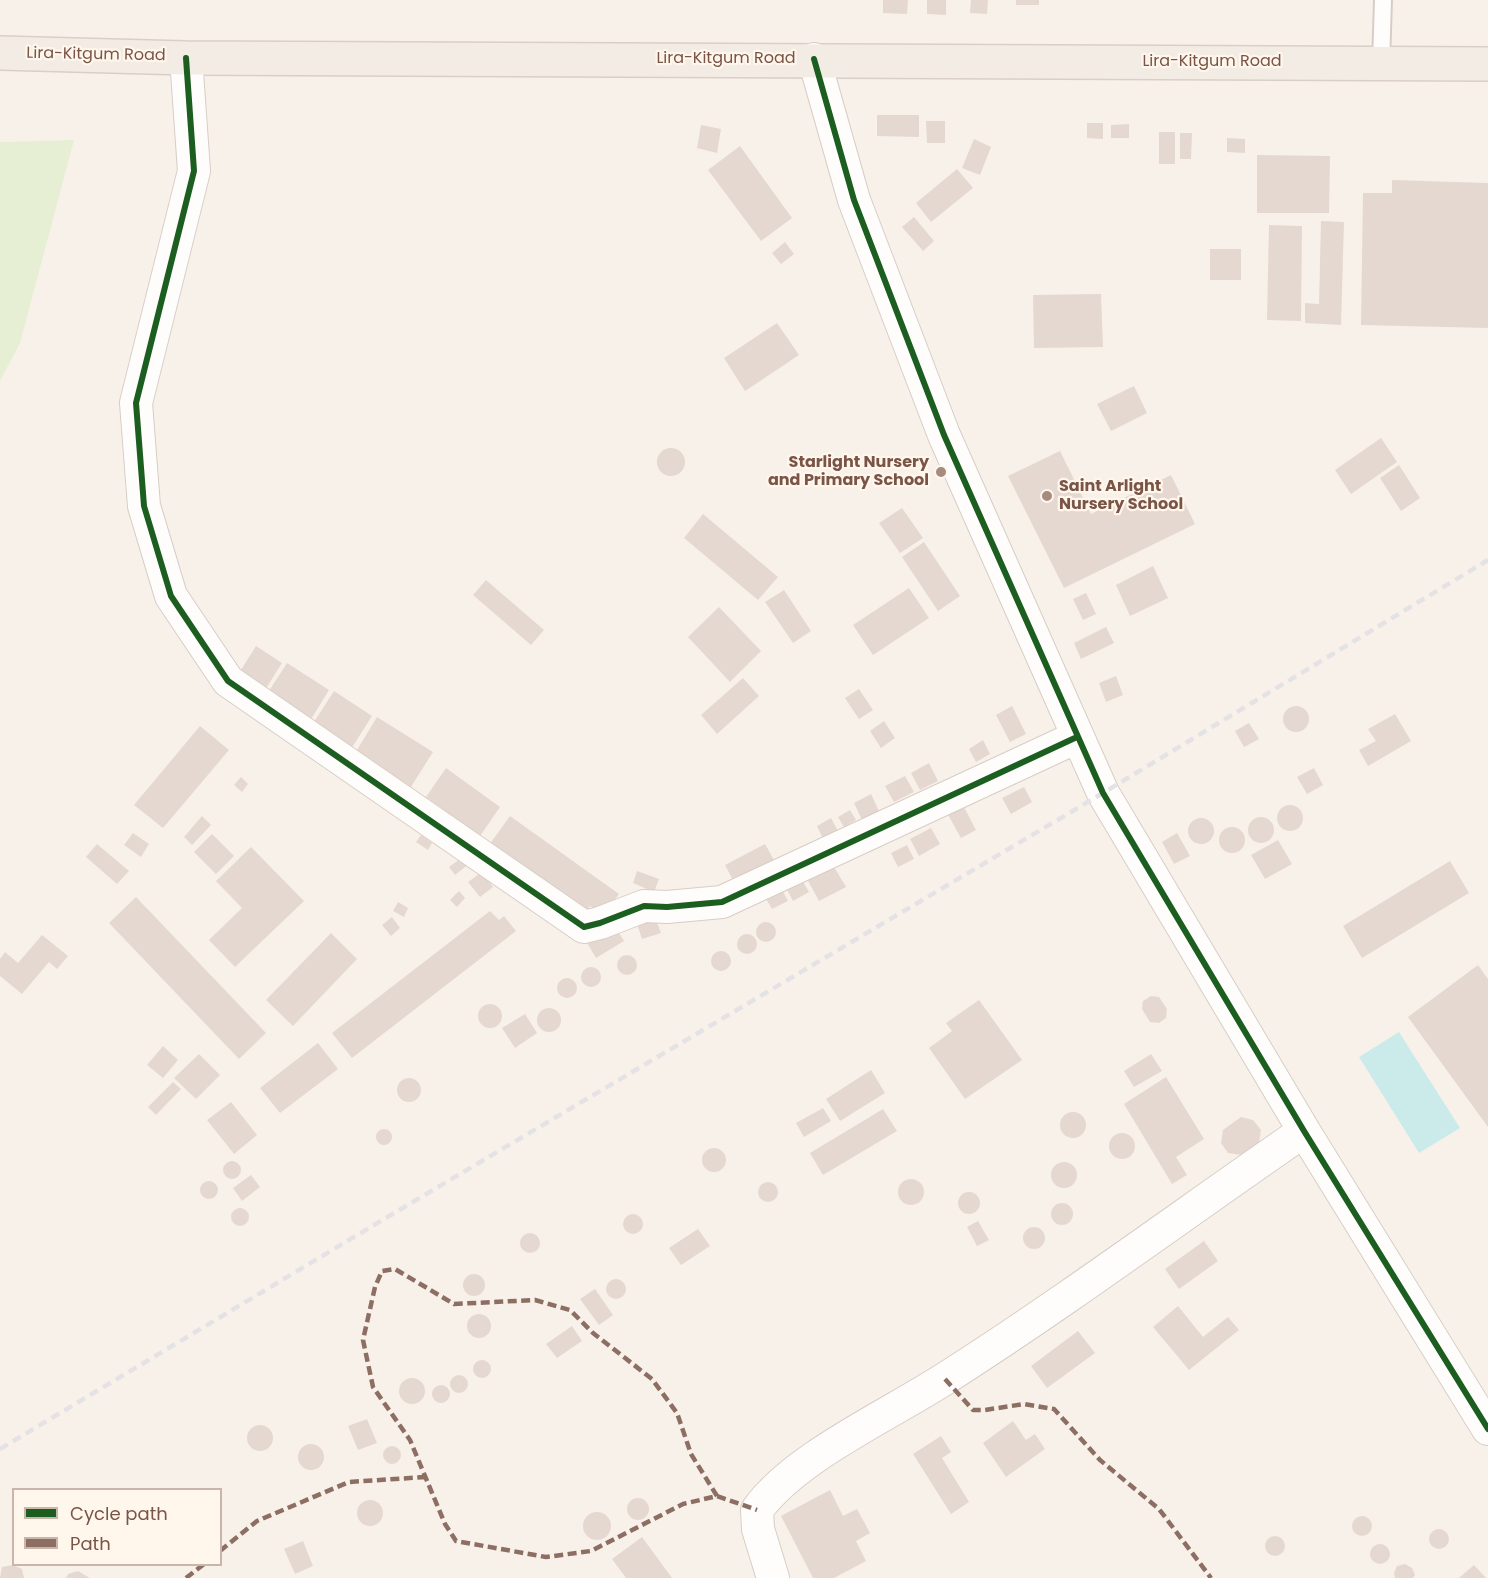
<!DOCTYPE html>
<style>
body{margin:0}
#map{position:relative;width:1488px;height:1578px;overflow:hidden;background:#f8f1ea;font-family:Poppins,sans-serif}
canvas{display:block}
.legend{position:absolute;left:12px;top:1488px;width:210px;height:78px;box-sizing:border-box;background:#fff6ec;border:2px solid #cab5aa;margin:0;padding:8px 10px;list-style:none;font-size:18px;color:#7a5446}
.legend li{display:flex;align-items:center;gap:12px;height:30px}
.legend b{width:30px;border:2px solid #cab5aa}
</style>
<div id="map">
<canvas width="1488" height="1578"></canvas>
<ul class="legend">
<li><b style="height:8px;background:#1b5e20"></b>Cycle path</li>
<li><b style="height:8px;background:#8d6e63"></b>Path</li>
</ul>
</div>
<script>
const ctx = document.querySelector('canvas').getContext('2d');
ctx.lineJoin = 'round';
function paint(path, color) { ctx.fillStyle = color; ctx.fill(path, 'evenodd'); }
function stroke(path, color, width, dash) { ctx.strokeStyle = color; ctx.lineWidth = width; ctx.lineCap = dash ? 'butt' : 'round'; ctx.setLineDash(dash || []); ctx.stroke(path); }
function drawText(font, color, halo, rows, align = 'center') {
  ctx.font = font + ' Poppins,sans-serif'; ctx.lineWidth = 4.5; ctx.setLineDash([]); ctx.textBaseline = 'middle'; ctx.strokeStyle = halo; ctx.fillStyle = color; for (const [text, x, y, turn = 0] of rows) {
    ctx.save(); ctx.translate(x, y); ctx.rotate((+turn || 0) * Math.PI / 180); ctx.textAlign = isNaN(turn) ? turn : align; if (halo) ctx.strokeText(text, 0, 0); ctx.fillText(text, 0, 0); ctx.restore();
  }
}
paint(new Path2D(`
 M74,140L20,343L0,381V142Z`), '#e6efd3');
paint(new Path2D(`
 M1399,1032L1460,1128L1419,1153L1359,1057Z`), '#caebea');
paint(new Path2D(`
 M883,0H908L907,14L883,13Z
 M927,0H946V15L927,14Z
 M971,0H988L987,14L970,13Z
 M1016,0H1039V5H1016Z
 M877,115H919V137L877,136Z
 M926,121H945V143H927Z
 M1087,123H1103V139L1087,138Z
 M1129,124V138H1111V125Z
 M701,125L721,129L717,153L697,148Z
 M1159,132H1175V164H1159Z
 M1180,133H1192L1191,159H1180Z
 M1227,138L1245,139V153L1227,152Z
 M974,139L991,147L980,175L962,168Z
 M740,146L792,218L761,241L708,170Z
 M1257,155L1330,156L1329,213H1257Z
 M957,169L973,188L931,222L916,203Z
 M1392,180L1488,183V328L1361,325L1363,193H1392Z
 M914,217L934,241L923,251L902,227Z
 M1321,221L1344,222L1341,325L1305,323V303L1319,304Z
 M1269,225L1302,226L1301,321L1267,320Z
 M785,242L794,254L781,264L772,253Z
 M1210,249H1241V280H1210Z
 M1101,294L1103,347L1034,348L1033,295Z
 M777,323L799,355L745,391L724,358Z
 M1134,386L1147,413L1111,431L1097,404Z
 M1381,438L1397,462L1351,494L1335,470Z
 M657 462a14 14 0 1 1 28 0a14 14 0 1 1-28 0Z
 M1060,451L1091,514L1171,475L1195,524L1064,588L1008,476Z
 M1399,465L1420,498L1401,511L1380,478Z
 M902,508L923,538L900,553L879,523Z
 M703,514L778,577L758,600L684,538Z
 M924,542L960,596L938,611L902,557Z
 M1153,566L1168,598L1130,616L1116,585Z
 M486,580L544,630L531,645L473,595Z
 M909,588L929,618L873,655L853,625Z
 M784,590L811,631L793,643L765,602Z
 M1086,593L1096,614L1083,620L1073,599Z
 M719,607L761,651L730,682L688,637Z
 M1106,627L1114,643L1081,659L1074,643Z
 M256,646L282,663L265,690L239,673Z
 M287,663L329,690L310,721L267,694Z
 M1116,676L1123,695L1106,702L1099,683Z
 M743,678L759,696L717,734L701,715Z
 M859,689L873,710L859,719L845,698Z
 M334,691L372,716L351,749L312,725Z
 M1012,706L1026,734L1010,742L996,715Z
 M1283 719a13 13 0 1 1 26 0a13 13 0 1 1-26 0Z
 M1395,714L1411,741L1368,766L1359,750L1376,741L1368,729Z
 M377,717L433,752L409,790L354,755Z
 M884,721L895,738L881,748L870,731Z
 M1249,723L1259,739L1244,747L1235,731Z
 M200,726L229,750L163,828L134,805Z
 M983,740L990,754L976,762L969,749Z
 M929,763L938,781L920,790L911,773Z
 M446,768L500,807L480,836L426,797Z
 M1314,768L1323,785L1307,794L1297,777Z
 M905,776L914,792L894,802L885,786Z
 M241,777L248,784L242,792L234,785Z
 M1024,787L1032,802L1011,814L1002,798Z
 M871,794L879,811L862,820L854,803Z
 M963,805L976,830L961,838L947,813Z
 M1277 818a13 13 0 1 1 26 0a13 13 0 1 1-26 0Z
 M850,810L856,820L844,827L838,817Z
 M202,816L211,825L192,845L184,837Z
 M510,816L619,894L608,909L600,912L590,906L587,910L576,902L571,910L489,845Z
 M1248 830a13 13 0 1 1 26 0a13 13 0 1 1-26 0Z
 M831,818L838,831L823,839L817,826Z
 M1188 831a13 13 0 1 1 26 0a13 13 0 1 1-26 0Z
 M1219 840a13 13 0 1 1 26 0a13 13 0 1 1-26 0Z
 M931,828L940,844L919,856L910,839Z
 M133,833L149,844L141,857L124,845Z
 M1177,833L1190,856L1174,864L1162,842Z
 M212,834L234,856L216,874L194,852Z
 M421,835L432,843L428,850L416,842Z
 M1278,840L1292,864L1265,879L1251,855Z
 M97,844L129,871L117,884L86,857Z
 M765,844L774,860L733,880L725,865Z
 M907,845L914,859L898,867L891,853Z
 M251,847L304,901L235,967L209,940L242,908L216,881Z
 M465,855L470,863L455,875L449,867Z
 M1450,861L1469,893L1362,958L1343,926Z
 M833,865L846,887L819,901L807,879Z
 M637,871L659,879L654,892L633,883Z
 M482,872L493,887L480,897L468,882Z
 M801,878L809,892L793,901L785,886Z
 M781,888L788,901L772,909L765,897Z
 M459,891L465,898L457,907L450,900Z
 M136,897L266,1033L239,1059L109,923Z
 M398,902L408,908L404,917L393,911Z
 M490,911L499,920L504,916L516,931L352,1058L332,1033Z
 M392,917L400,928L391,936L382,925Z
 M655,917L661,933L642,939L637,924Z
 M756 932a10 10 0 1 1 20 0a10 10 0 1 1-20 0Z
 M614,925L624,941L596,958L586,941Z
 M331,933L357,959L293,1026L266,1000Z
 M737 944a10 10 0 1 1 20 0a10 10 0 1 1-20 0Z
 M42,935L68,956L57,969L49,962L22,994L0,976V959L5,952L18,963Z
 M711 961a10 10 0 1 1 20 0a10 10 0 1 1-20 0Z
 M617 965a10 10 0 1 1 20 0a10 10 0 1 1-20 0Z
 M1478,965L1488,979V1127L1408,1017Z
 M581 977a10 10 0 1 1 20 0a10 10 0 1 1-20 0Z
 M557 988a10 10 0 1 1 20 0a10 10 0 1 1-20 0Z
 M1151,996L1159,997L1167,1009L1166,1018L1159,1023L1150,1022L1142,1009L1143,1001Z
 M979,1000L1022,1060L965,1099L929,1048L952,1031L946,1023Z
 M478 1016a12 12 0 1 1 24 0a12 12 0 1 1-24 0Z
 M537 1020a12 12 0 1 1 24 0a12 12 0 1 1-24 0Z
 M525,1014L537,1033L515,1048L502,1028Z
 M318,1043L338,1069L280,1113L260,1088Z
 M163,1046L178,1060L163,1078L147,1065Z
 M199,1054L220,1075L196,1099L174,1078Z
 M1151,1054L1162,1071L1134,1087L1124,1071Z
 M871,1070L885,1093L840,1121L826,1099Z
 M1166,1077L1204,1139L1176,1157L1187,1175L1172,1184L1124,1104Z
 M397 1090a12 12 0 1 1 24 0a12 12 0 1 1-24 0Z
 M173,1082L181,1089L156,1115L148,1107Z
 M231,1102L257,1135L234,1154L207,1120Z
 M823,1108L831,1121L804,1137L796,1123Z
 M883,1109L897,1131L823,1175L810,1153Z
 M1060 1125a13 13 0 1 1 26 0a13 13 0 1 1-26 0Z
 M1241,1117L1253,1120L1261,1130L1259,1143L1241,1155L1228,1153L1221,1143L1223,1130Z
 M376 1137a8 8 0 1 1 16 0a8 8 0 1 1-16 0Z
 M1109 1146a13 13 0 1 1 26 0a13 13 0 1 1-26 0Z
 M702 1160a12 12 0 1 1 24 0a12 12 0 1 1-24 0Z
 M223 1170a9 9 0 1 1 18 0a9 9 0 1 1-18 0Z
 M1051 1175a13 13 0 1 1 26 0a13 13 0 1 1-26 0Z
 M251,1175L260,1187L242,1201L233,1188Z
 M898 1192a13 13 0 1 1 26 0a13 13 0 1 1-26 0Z
 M200 1190a9 9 0 1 1 18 0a9 9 0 1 1-18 0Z
 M758 1192a10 10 0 1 1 20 0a10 10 0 1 1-20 0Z
 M958 1203a11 11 0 1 1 22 0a11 11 0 1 1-22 0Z
 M1051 1214a11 11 0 1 1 22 0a11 11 0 1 1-22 0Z
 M231 1217a9 9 0 1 1 18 0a9 9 0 1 1-18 0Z
 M623 1224a10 10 0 1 1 20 0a10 10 0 1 1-20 0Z
 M978,1221L989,1240L977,1246L967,1227Z
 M1023 1238a11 11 0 1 1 22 0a11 11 0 1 1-22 0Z
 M698,1229L710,1246L681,1265L669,1248Z
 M520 1243a10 10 0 1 1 20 0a10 10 0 1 1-20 0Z
 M1204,1241L1218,1261L1179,1289L1165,1269Z
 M463 1285a11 11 0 1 1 22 0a11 11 0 1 1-22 0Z
 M606 1289a10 10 0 1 1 20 0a10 10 0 1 1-20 0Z
 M595,1289L613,1315L599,1325L580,1299Z
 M1178,1306L1203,1337L1228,1317L1239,1330L1189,1370L1153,1327Z
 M467 1326a12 12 0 1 1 24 0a12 12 0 1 1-24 0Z
 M572,1326L582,1341L557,1358L546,1344Z
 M1078,1331L1095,1353L1047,1388L1031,1366Z
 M473 1369a9 9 0 1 1 18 0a9 9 0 1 1-18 0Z
 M450 1384a9 9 0 1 1 18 0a9 9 0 1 1-18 0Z
 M399 1391a13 13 0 1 1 26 0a13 13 0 1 1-26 0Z
 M432 1394a9 9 0 1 1 18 0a9 9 0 1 1-18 0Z
 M367,1419L377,1443L358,1450L348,1426Z
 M1013,1421L1026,1440L1035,1434L1045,1449L1006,1477L983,1443Z
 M247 1438a13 13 0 1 1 26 0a13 13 0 1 1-26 0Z
 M941,1436L951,1452L942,1458L969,1502L951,1514L913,1454Z
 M298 1457a13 13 0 1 1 26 0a13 13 0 1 1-26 0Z
 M383 1455a9 9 0 1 1 18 0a9 9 0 1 1-18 0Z
 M830,1490L843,1516L857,1509L870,1533L856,1541L866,1561L834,1578H813L781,1516Z
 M627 1509a11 11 0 1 1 22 0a11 11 0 1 1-22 0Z
 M357 1513a13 13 0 1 1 26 0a13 13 0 1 1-26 0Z
 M583 1526a14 14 0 1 1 28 0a14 14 0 1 1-28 0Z
 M1352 1526a10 10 0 1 1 20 0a10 10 0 1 1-20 0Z
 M1429 1539a10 10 0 1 1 20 0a10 10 0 1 1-20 0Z
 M1265 1546a10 10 0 1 1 20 0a10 10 0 1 1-20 0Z
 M642,1537L672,1578H626L612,1559Z
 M303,1541L313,1566L295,1574L284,1549Z
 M1370 1554a10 10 0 1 1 20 0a10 10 0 1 1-20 0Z
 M1405,1564L1412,1568L1415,1575L1413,1578H1395L1394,1573L1397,1566Z
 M13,1565L22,1569L24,1578H0L2,1567Z
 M1474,1565L1486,1578H1459Z
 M78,1571L90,1578H66L68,1574Z`), '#e5d8d1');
const service = new Path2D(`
 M1381,64L1383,0`);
const minor = new Path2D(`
 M186,58L194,171L136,403L144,506L171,596L228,681L584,927L600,923L644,906L667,907L722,902L1077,737
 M814,59L854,200L944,435L1103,793L1304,1131L1488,1429
 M773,1578L758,1529L757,1510C795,1457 889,1415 946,1378C1068,1300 1185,1213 1304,1131`);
const primary = new Path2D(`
 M0,53L186,58L1488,64`);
stroke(service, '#d7cdc6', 20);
stroke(minor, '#d7cdc6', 34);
stroke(primary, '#dacec8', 36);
stroke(service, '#fefdfc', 16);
stroke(minor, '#fefdfc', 32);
stroke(primary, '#f3ece5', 33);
stroke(new Path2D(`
 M0,1449L374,1225L1103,793L1488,560`), '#e4e2e5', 4.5, [9, 6]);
stroke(new Path2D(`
 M945,1379L973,1410H985L1024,1404L1054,1409L1100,1460L1159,1509L1211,1578
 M717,1496L691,1454L677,1413L652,1379L593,1333L570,1310L535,1300L454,1304L395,1269L382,1271L375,1287L363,1340L373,1387L410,1440L445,1524L456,1541L546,1557L591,1551L683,1504L717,1496L757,1510
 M220,1551L257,1521L349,1482L425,1477
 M186,1578L204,1564`), '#8d6e63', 4.5, [9, 4.5]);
stroke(new Path2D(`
 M186,58L194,171L136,403L144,506L171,596L228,681L584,927L600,923L644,906L667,907L722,902L1077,737
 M814,59L854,200L944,435L1103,793L1304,1131L1488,1429`), '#1b5e20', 6);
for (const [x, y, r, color] of [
 [941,472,6,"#a68b7f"],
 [1047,496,6,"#a68b7f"]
]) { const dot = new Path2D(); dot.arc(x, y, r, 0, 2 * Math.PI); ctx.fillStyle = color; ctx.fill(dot); stroke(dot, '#fff6ec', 2); }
drawText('16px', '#7a5446', '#fff6ec', [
 ["Lira-Kitgum Road",96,55,1],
 ["Lira-Kitgum Road",726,59],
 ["Lira-Kitgum Road",1212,62]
]);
drawText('bold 16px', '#7a5446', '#fff6ec', [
 ["Starlight Nursery",929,463],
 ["and Primary School",929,481],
 ["Saint Arlight",1059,487,"left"],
 ["Nursery School",1059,505,"left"]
], 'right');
</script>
